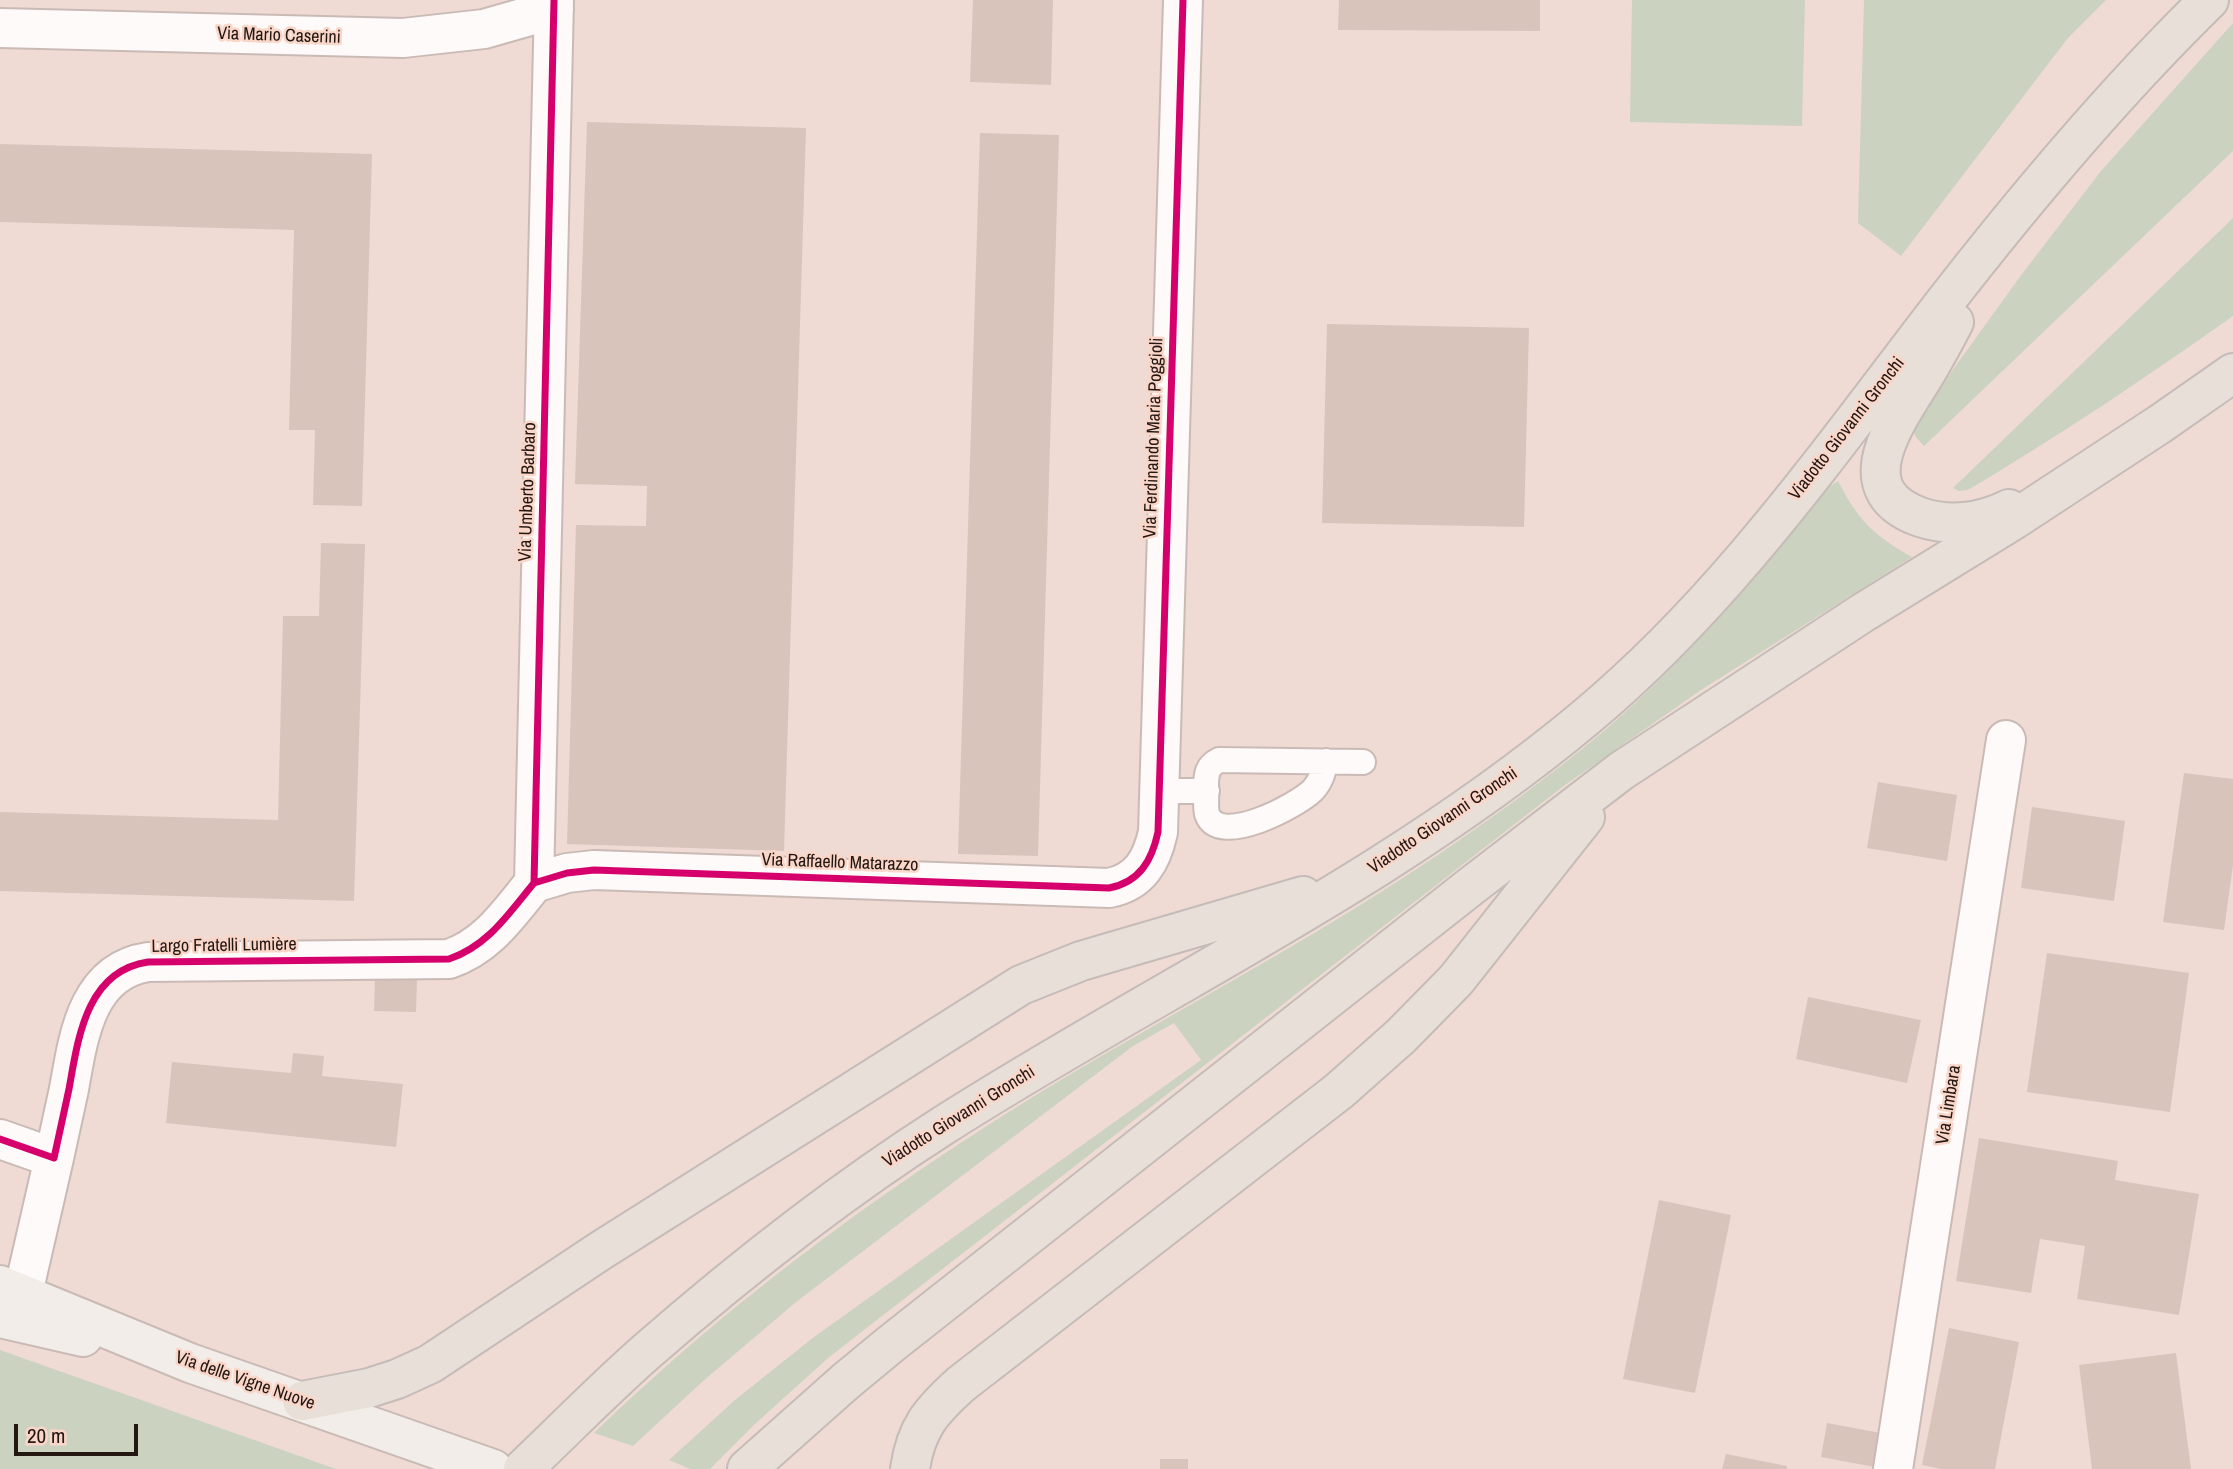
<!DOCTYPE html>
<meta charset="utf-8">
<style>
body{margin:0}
#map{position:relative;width:2233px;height:1469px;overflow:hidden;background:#efdbd4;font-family:"Archivo Narrow",sans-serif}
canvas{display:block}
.scale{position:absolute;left:14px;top:1424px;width:124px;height:32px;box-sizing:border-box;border:4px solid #231712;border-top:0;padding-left:9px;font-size:21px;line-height:24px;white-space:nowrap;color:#231712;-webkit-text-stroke:5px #fad6c9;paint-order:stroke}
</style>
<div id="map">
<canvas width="2233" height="1469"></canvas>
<div class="scale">20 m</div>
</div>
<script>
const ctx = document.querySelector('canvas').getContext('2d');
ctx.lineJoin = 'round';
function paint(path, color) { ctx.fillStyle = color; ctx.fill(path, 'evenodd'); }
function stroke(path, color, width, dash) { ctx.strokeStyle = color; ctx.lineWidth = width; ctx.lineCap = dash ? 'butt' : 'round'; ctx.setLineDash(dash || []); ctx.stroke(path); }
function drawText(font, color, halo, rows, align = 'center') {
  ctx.font = font + ' "Archivo Narrow",sans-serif'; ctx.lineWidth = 5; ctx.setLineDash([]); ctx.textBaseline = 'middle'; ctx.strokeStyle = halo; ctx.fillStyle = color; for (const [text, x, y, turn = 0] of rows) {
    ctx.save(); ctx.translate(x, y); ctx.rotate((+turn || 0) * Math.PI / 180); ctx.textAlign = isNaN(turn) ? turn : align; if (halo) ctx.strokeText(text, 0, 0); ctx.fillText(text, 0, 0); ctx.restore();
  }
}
paint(new Path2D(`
 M1632,0H1805L1802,126L1630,122Z
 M1864,0H2106L2068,38L1901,256L1858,223Z
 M2233,23V151L1924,446L1915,436L1913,425L2022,274L2101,171Z
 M2233,218V316C2147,377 2059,436 1968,490L1959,491L1953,488Z
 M1838,481C1858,520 1873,535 1912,557L1701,690L1565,785L828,1358L755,1424L710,1469H690L669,1460L735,1400L814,1337L1201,1060L1174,1023L1133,1046L796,1302L702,1382L633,1446L594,1433C719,1312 857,1208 1004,1115C1092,1059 1185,1009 1275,956C1386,892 1494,821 1593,740C1683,666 1755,575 1829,487Z
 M0,1350L336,1469H0Z`), '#cbd2c0');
paint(new Path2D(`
 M973,0H1053L1051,85L970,82Z
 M1339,0H1540V31L1338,30Z
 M587,122L806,128L784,851L567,844L576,525L646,526L647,486L575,484Z
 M980,133L1059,135L1038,856L958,854Z
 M0,144L372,154L362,506L313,505L315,430H289L294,230L0,222Z
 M1327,324L1529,328L1524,527L1322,523Z
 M321,543L365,544L354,901L0,891V812L278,820L283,616H319Z
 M2184,773L2233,779V865L2224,930L2163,922Z
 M1878,782L1957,795L1947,861L1867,848Z
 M2032,807L2125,821L2114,901L2021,888Z
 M2047,953L2189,973L2170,1112L2027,1092Z
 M375,977L417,979L416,1012L374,1011Z
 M1808,997L1921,1020L1907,1083L1796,1059Z
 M293,1053L324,1056L322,1076L403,1084L396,1147L166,1123L172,1062L291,1073Z
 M1979,1138L2118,1161L2115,1180L2199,1194L2179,1315L2077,1299L2085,1246L2040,1239L2031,1293L1956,1281Z
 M1659,1200L1731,1215L1695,1393L1623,1379Z
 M1949,1328L2019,1342L1995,1469H1941L1922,1465Z
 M2176,1353L2191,1469H2092L2079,1365Z
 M1827,1423L1886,1434L1880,1468L1821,1457Z
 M1726,1454L1787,1466V1469H1722Z
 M1160,1459H1188V1469H1160Z`), '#d9c4bc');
const service = new Path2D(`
 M1326,761C1323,773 1321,781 1313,790C1298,805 1219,848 1207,814C1205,806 1207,795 1206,787C1206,774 1207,766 1219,760L1363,762
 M1159,791H1207`);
const minor = new Path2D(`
 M0,28L403,38L484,29L554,9
 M534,883L567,873L594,870L1109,888C1140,882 1152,860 1158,832L1183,0
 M0,1139L54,1158C59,1135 64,1112 69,1089C78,1039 86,971 148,962L449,959C488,946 509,913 534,883L554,0
 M23,1293L54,1158
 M1893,1469L2006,740`);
const secondary = new Path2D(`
 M0,1285L190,1363L493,1469
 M0,1318L83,1337`);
const primary = new Path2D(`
 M1954,322C1943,343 1932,364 1919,384C1893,426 1847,491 1920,517C1949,527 1981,523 2009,509
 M302,1401L369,1388L397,1379L430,1364L600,1251L1021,985L1081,961L1303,896
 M523,1469C564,1430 604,1389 646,1352C740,1270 839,1192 944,1125C1157,989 1390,881 1585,718C1725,602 1830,451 1941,307C2024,200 2112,95 2209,0
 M747,1469L846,1381L892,1343L1470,887L1621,771L1864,612L2015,519L2160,424L2233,373
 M910,1469C916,1428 931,1411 961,1384L1339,1091L1401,1036L1456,980L1585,817`);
stroke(service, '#cabab5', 28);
stroke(minor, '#cabab5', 42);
stroke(secondary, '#cabab5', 42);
stroke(primary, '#c5bbb8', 42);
stroke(service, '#fdfaf9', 24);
stroke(minor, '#fdfaf9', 38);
stroke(secondary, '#f2ede8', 38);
stroke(primary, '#e8e0d8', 38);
stroke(new Path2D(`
 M534,883L567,873L594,870L1109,888C1140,882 1152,860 1158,832L1183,0
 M0,1139L54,1158C59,1135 64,1112 69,1089C78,1039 86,971 148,962L449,959C488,946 509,913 534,883L554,0`), '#d6006c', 7);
drawText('18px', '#231712', '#fad6c9', [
 ["Via Mario Caserini",279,36,2],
 ["Viadotto Giovanni Gronchi",1847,429,-52],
 ["Via Ferdinando Maria Poggioli",1154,438,-88],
 ["Via Umberto Barbaro",528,492,-88],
 ["Viadotto Giovanni Gronchi",1443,821,-34],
 ["Via Raffaello Matarazzo",840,863,2],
 ["Largo Fratelli Lumière",224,946,-1],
 ["Via Limbara",1949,1105,-81],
 ["Viadotto Giovanni Gronchi",959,1117,-32],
 ["Via delle Vigne Nuove",245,1381,19]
]);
</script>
